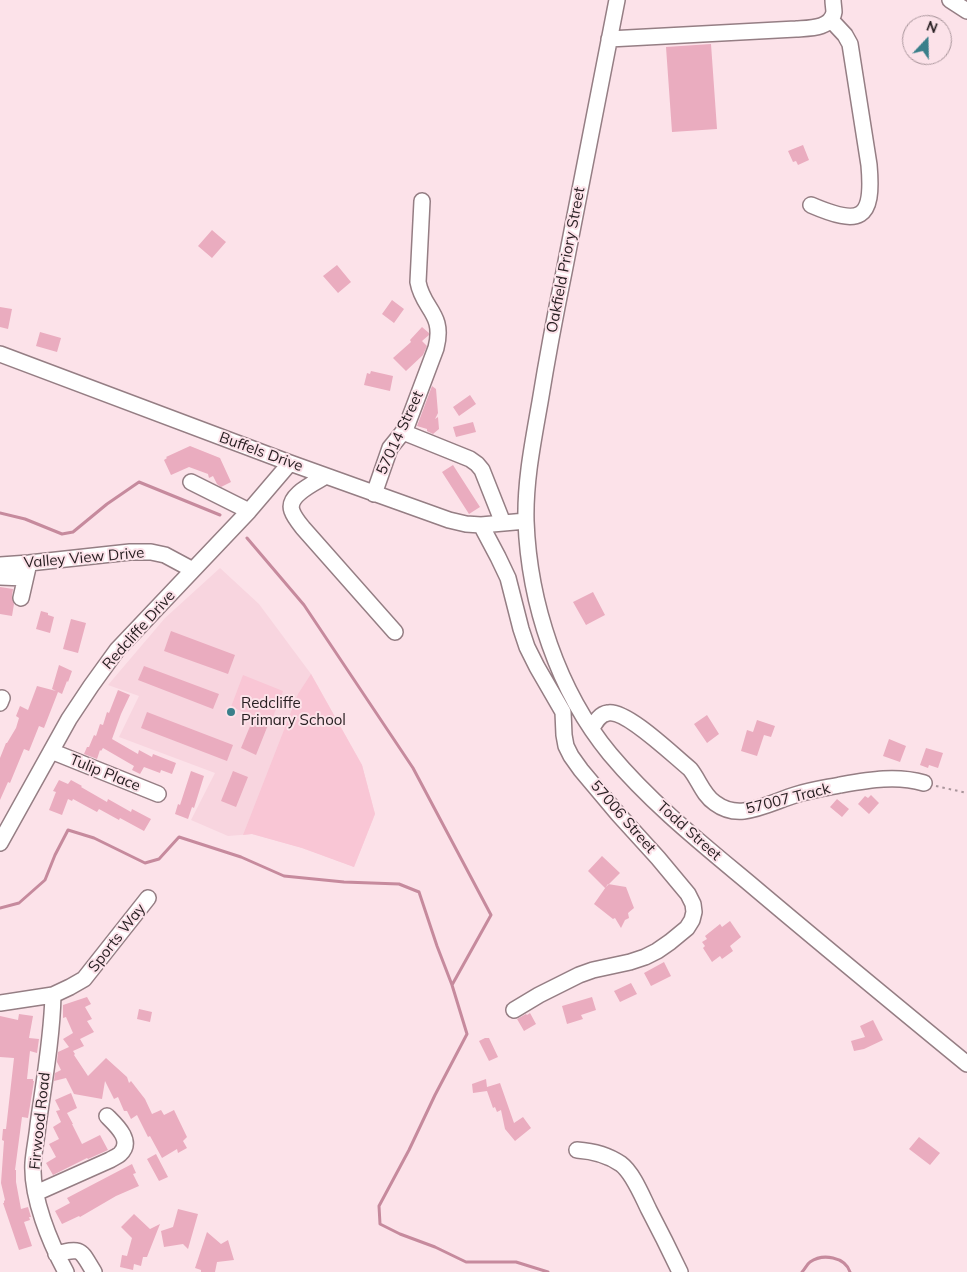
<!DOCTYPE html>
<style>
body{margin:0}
#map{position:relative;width:967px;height:1272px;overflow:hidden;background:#fce2e9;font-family:Mulish,sans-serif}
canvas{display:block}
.north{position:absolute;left:902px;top:15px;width:50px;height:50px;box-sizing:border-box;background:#fce2e9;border:1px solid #a8949a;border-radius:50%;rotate:21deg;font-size:14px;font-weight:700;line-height:20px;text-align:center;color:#292023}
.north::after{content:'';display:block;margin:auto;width:18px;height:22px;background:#397f8a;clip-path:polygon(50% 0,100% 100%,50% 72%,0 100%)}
</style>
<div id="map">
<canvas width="967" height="1272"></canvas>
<div class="north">N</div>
</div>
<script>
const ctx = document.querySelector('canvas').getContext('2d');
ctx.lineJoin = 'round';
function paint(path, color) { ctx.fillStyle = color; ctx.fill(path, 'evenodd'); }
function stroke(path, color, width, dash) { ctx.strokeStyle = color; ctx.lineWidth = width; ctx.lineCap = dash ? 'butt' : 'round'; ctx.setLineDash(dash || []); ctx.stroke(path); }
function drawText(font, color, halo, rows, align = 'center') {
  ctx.font = font + ' Mulish,sans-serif'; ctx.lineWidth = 4; ctx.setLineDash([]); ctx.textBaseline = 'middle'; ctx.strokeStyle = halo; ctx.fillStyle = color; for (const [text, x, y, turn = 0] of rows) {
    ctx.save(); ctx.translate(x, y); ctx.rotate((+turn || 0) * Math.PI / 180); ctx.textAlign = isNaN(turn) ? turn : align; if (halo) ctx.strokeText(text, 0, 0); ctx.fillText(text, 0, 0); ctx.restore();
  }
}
paint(new Path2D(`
 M220,568L259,604L311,674L362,765L375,814L354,867L302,848L252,834L228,836L191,820L215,773L119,737L139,696L108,685L165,618Z`), '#f8d5df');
paint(new Path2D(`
 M311,674L362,765L375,814L354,867L302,848L252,834L243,835L298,694Z
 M243,675L283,691L271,722L231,707Z`), '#f9c6d5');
stroke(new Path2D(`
 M0,513L25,519L62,534L73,532L107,504L139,482L220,515
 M247,538L304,605L413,768L491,915L452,985L467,1034L435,1095L409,1150L379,1206L380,1224L400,1234L435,1247L466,1262H516L548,1272
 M0,908L19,903L45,880L55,855L68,830L94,838L145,863L159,859L179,837L241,857L284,876L344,882L399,884L419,892L437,946L452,985
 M802,1272C805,1269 807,1264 810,1262C823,1253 845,1257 850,1272`), '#c68a9d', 3);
paint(new Path2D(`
 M711,44L717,129L672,132L666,47Z
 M803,145L809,160L798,165L796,161L793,162L788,151Z
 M212,230L226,242L212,258L198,246Z
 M337,265L351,282L338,293L323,276Z
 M392,300L404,309L394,323L382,314Z
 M0,307L12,309L8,329L0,327Z
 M422,327L429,333V335L422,341L427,346L423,355L406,371L393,358L411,342L410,340Z
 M40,332L61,338L57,352L36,346Z
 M371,371L393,376L390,391L364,385L367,373L370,374Z
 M432,386L436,389L438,413L435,419L438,417L439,429L433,434L427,431V429L417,426Z
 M470,395L476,404L459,416L453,407Z
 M473,422L476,432L456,437L453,427Z
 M190,446L220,458L231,482L221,487L217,484L213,476L209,478L208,474L189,467L171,475L164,460L167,458L166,457Z
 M453,465L480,507L469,514L442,472Z
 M0,587L13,589L12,596L14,604L12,616L0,614Z
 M593,592L605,615L586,625L573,602Z
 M41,611L48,613V615L54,617L50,633L36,629Z
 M71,619L86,623L78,653L63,649Z
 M171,631L235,655L228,674L164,651Z
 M59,665L72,671L68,682L67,681L62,694L58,692L44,728L39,726L29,751L24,749L10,783L8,782L0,800V758L6,743H7L16,728L19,718L16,716L20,706L28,710L37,686L56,691L52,689Z
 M144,666L219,694L213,709L138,680Z
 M118,690L130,695L121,714L112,739L138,754L139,750L152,757L153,754L176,763L172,774L161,770L160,773L144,767L140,774L132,770L134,766L103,748L101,751L100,750L97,759L84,754L87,747H89L94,735L96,736L100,724L103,725L107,712L109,713Z
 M147,712L233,745L227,761L141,728Z
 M707,715L719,734L707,743L694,724Z
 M253,719L268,725L256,755L241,748Z
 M757,720L775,726L771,737L764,735L757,756L741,751L747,730L753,732Z
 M889,739L906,746L900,762L883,756Z
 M926,748L943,753L938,768L929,765L928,768L920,765Z
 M191,771L204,776L194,808L192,807L188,819L175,814L178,804L180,805Z
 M233,771L248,777L236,807L221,801Z
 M59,780L68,784L71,780L82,786L81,787L107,802L108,799L131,812L132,809L151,819L144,831L120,818L119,820L99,809L97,812L73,799L72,801L68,799L62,815L49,810L56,792L53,791Z
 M871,795L879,803L869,814L858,804L865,796L868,798Z
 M837,799L849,809L842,817L830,807Z
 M602,856L620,873L605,888L588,871Z
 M608,884L626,887L634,908L628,913L629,918L625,920L621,928L615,918L613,919L594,904Z
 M730,921L741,937L730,946L733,951L722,959L720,956L712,962L703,948L705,946L702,942L707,939L705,936L720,924L722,927Z
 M664,962L671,976L651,986L644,973Z
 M631,983L637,994L620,1002L614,991Z
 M87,997L91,1004L85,1007L92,1019L87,1021L94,1032L80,1039L84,1046L73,1051L75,1054L74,1055L88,1076L106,1058L127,1077L129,1083L131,1081L145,1099L152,1114L161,1110L164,1115L174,1110L187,1137L183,1141L187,1148L178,1153L177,1149L162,1158L150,1136L148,1137L137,1115L131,1119L127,1111H124L118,1097L114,1099L105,1081L102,1099L74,1094L66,1078L54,1081L55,1073L61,1070L57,1062L58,1052L69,1047L63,1039L73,1033L66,1017L63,1018V1005Z
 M592,997L596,1010L581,1015L583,1019L567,1024L562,1006Z
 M139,1009L152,1012L150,1022L137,1019Z
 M530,1013L536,1024L524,1031L517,1019L526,1014L527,1015Z
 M19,1014L33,1016L29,1038L39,1039L37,1053L30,1051L27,1079H33V1081H34L28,1118L22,1117L15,1170H16V1182L21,1209L28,1207L31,1217H29L30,1220L24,1222L32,1246L19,1250L3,1203H4V1201L5,1200L1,1183L4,1141L2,1140L3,1129H6L14,1058L0,1057V1016L18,1020Z
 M873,1020L883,1040L864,1049L854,1051L851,1041L865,1037L860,1026Z
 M485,1038H489L498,1057L489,1061L479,1041Z
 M486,1079L487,1087L500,1083L514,1123L523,1117L531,1128L515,1141L505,1129L501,1110L497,1112L495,1107L493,1108L487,1091L473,1093L472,1084Z
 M71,1093L77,1108L67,1113L73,1124H72L82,1144L100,1135L108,1150L88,1159L87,1158L53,1175L46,1163L56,1157L49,1144L59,1139L53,1127L61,1122L56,1111L60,1110L55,1100Z
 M919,1137L940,1153L930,1165L909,1149Z
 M156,1154L168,1177L159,1181L147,1159Z
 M132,1164L136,1173L133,1174L139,1186L116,1196L80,1217L79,1216L62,1224L55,1211L70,1203L67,1198Z
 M178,1209L198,1214L188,1249L183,1244L164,1247L161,1231L173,1227Z
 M134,1214L150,1229L160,1224L147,1257H143L141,1266L134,1264L133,1270L120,1267L122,1255L127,1256L132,1238L121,1227Z
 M207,1232L221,1244L228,1240L234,1260L217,1262L215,1272H201V1270L195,1268Z`), '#eaacbf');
const minor = new Path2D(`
 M617,0C599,91 581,182 564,272C555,316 547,359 540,402C533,442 525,481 526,521C529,603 558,691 610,754C651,803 701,843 749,883C821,944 894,1004 967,1064
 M950,0L967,11
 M609,39L796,29C809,28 831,29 834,12C834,9 833,4 833,0
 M811,205C860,226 874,221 869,165L850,44L845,35L831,20
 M0,354L290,463L449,520L466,524L481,525L526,521
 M403,432L470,459L477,464L482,470L503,523
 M326,476C315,483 286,495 292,511C294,517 299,523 303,528L395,632
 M191,482L249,511
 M374,494L390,448L403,432L407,425L436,348C445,313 423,310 418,282L422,201
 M481,525L498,557L508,578L521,629L527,647L537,667L563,712L564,735L566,746L571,756L581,770L618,814L658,858L688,894L693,904L694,912L692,920L687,928L670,942L657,951L645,957L630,962L593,970L579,975L539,995L514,1010
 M0,565L29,563L130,552H151L165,555L193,570
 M0,577L25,578
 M21,598L29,563
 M0,703L2,698
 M592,728C596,721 600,714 608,713C626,709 675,757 690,769C699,780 703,795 715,803C723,809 734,812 744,811C761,809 779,800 795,795C810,790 825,788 840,785C869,780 896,775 924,783
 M51,751L158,794
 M0,843L69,719L91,686L117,650L249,511L290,463
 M53,995C52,1038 44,1082 38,1125C37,1137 34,1150 33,1163C31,1197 50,1243 66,1272
 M0,1003L53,995L70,987L84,979L148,898
 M577,1150C592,1151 608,1155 621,1164C633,1173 642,1196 649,1210C660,1231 670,1251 680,1272
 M36,1193L110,1160C113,1158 118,1156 120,1154C134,1141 116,1125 107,1116
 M56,1254C83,1247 80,1250 94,1272`);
stroke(minor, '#957e84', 18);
stroke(new Path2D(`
 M936,786L967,793`), '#a9959b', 2, [2.5, 4]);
stroke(minor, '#fff', 15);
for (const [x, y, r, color] of [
 [231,712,5,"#397f8a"]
]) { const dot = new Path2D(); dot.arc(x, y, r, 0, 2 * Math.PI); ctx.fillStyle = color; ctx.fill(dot); stroke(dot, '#fce2e9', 2); }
drawText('15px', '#292023', '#fce2e9', [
 ["Oakfield Priory Street",566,260,-79],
 ["57014 Street",400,433,-65],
 ["Buffels Drive",261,452,20],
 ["Valley View Drive",84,558,-5],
 ["Redcliffe Drive",139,630,-48],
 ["Tulip Place",105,773,22],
 ["57007 Track",788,799,-14],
 ["57006 Street",623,817,49],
 ["Todd Street",689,831,42],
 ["Sports Way",117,938,-52],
 ["Firwood Road",40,1121,-84]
]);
drawText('15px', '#292023', '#fce2e9', [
 ["Redcliffe",241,703],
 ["Primary School",241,720]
], 'left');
</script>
